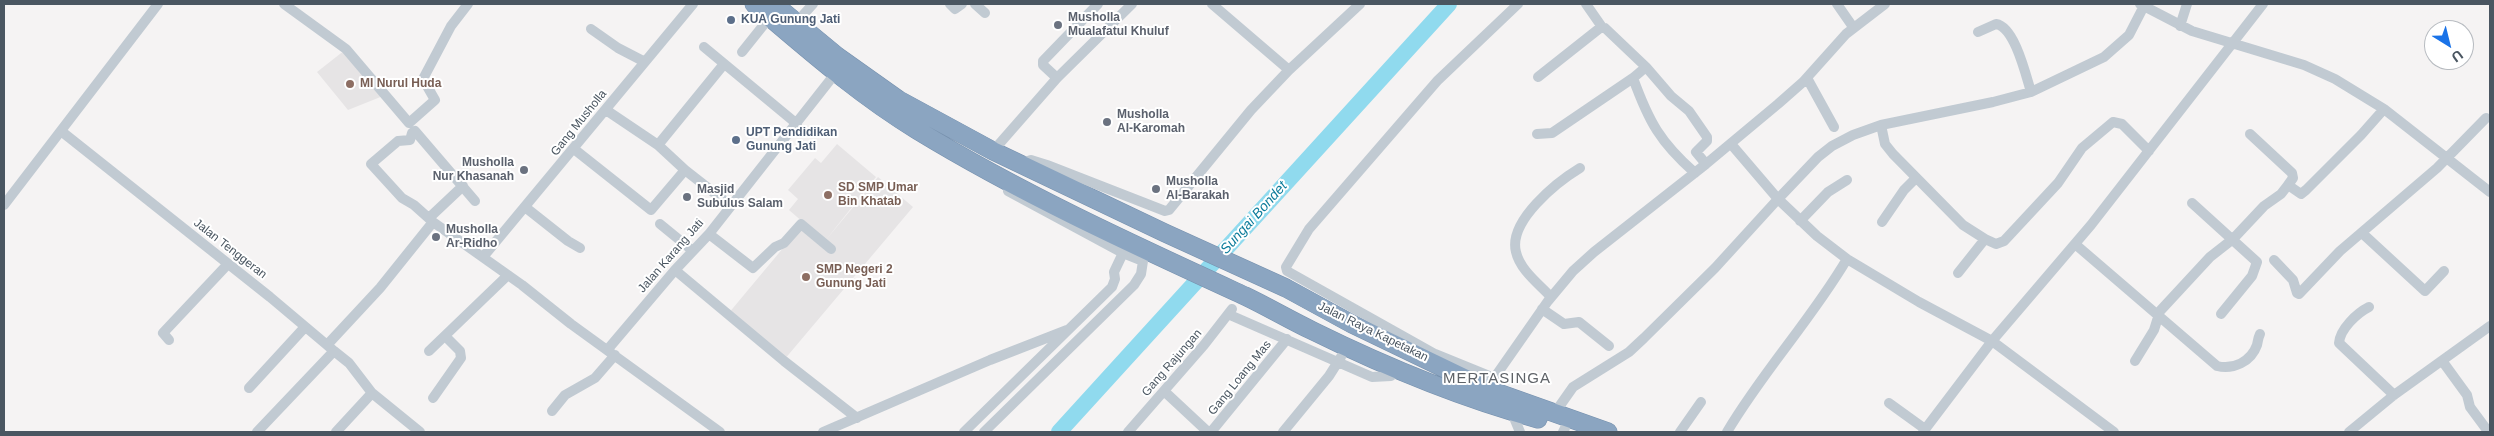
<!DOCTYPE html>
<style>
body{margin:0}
#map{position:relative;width:2494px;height:436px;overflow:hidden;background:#f5f3f3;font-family:Helvetica,sans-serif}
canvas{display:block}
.frame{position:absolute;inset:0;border:5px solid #4a5661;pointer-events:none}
.north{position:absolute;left:2424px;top:20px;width:50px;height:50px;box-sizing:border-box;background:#fff;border:1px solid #b7bbc0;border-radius:50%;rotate:144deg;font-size:14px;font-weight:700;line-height:20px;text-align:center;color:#4a5661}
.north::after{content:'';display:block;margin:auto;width:18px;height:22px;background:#1a73e8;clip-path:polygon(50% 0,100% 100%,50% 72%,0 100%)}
</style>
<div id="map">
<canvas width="2494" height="436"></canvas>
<div class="frame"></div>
<div class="north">U</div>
</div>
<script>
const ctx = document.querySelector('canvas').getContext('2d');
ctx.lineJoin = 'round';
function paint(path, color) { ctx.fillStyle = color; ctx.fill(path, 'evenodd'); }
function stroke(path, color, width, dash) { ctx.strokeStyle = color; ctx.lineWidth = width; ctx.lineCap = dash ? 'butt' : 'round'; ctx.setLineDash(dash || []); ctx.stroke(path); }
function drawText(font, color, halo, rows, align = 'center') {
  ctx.font = font + ' Helvetica,sans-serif'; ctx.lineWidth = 4; ctx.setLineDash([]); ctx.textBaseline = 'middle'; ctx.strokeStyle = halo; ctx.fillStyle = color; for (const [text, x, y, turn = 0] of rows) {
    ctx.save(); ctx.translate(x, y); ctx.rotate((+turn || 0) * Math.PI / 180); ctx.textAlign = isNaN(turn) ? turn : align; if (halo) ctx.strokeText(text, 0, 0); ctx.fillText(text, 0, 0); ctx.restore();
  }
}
paint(new Path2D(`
 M345,50L383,96L348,110L317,72Z
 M837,144L876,177L825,241L878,177L913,207L784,360L728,314L804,223L789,210L798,199L788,190L815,158L821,163Z`), '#e6e4e5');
stroke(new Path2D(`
 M1059,432L1449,4`), '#90daee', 16);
const highway = new Path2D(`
 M754,4C806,48 859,95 917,130C1022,194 1134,245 1245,296C1268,307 1290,320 1313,331C1384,366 1461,398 1538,419
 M774,4L837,56L899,100L993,151L1165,233L1286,288L1352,324L1487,389L1608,432`);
stroke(highway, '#7690ad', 19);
stroke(new Path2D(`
 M284,4L346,49L409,123L435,100L423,79L451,26L468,4
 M950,4L955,9L962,4
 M975,4L985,13
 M1212,4L1289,70
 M1586,4L1602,27
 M1837,4L1853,27
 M2140,4L2192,31L2304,65L2335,79L2384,109L2490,192
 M794,25L813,4
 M2180,26L2187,4
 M591,29L618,48L645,62
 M1978,32L1996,24C2015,27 2026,76 2031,92
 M704,47L797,124
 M742,52L770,17
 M1538,77L1600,28H1605L1646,67L1671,96L1689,111L1707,137V141L1696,152L1706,164
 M1057,78L1043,65V61L1098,4
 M1633,78C1649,122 1660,142 1695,173
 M1807,78L1834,127
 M606,110L658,145L685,170L731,206
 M1881,125L1885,144L1893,154L1963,225L1985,239L1958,273
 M61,131L270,297L327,345L380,288L433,222
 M1537,134L1552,133L1633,78L1646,67
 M2250,134L2292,173L2293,178L2288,185
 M1731,144L1778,199L1818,157L1832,146L1853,135L1881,125L1993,102L2031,92L2104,57L2129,35L2145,4
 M658,145L724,64
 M574,149L651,210L685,170
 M993,151L1057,78L1132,4
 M1022,163L1031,160L1047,165L1165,211L1169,210L1251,110L1289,70L1360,4
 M475,201L415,131L412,133L410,140L398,141L371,164L402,198L414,205L433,222L522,285L571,324L720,432
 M2192,203L2257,262L2252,276L2221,314
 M4,205L158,4
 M525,207L568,241L580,248
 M429,218L463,186
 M1800,221L1828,192L1847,180
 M1882,222L1904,190L1916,178
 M660,224L693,251
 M2362,233L2425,291L2444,271
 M709,234L753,268L775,247L784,243L801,224L831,249
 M1985,239L1996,244L2004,241L2058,183L2082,148L2113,122L2122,124L2149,151
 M2075,244L2217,366C2233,370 2251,362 2257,345C2258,341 2258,338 2260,334
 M483,257L693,4
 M2274,260L2293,280L2297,293L2299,294L2340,251L2437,168L2486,118
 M675,270L784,361L857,418
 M1551,297C1539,284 1520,270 1516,252C1508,221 1557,182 1580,168
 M2369,307C2357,313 2340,329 2339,343L2394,395
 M1542,309L1564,324L1579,322L1609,346
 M1230,315L1372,377L1391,376L1398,369
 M169,340L163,333L227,265
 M608,349L675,270L709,234L838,70
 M334,351L349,363L372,393L336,432
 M429,351L508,275
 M2135,361L2154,330L2160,311L2210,257L2233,239L2264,206L2281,194L2288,185L2301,194L2306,190L2361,135L2384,109
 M2443,362L2467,395L2470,407L2487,430
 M1494,378L1435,354L1287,271L1286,267L1309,229L1438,80L1518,4
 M1490,384L1548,301L1573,271L1594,252L1706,164L1778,104L1803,82L1846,34L1885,4
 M249,388L305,327
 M1164,391L1208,432
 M372,393L420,432
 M433,398L461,358L460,351L445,336
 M1889,403L1925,429
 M1515,409V420L1520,432
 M552,411L565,395L595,378L615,355
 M1554,414L1573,387L1629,352L1644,338L1715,268L1778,199L1817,236L1847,259L1919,302L1992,341L2114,432
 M257,432L334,351L327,345
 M823,432L990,360L1067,330
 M964,432L1112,287L1115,279L1114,272L1123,253
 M984,432L1134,285L1141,274L1143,261L1123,253L1008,191
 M1128,432L1204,345L1232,309
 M1211,432L1287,339
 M1283,432L1329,376L1341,357
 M1563,432L1565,428
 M1680,432L1701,402
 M1727,432C1763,371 1811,320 1847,259
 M1923,432L1992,341L2091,225L2263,4
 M2349,432L2394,395L2490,326`), '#c1cad2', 10);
stroke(highway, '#8ba5c1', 18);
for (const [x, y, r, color] of [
 [731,20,5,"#5c6f8a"],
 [1058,25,5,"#6b7280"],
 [350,84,5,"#8d6e63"],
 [1107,122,5,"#6b7280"],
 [736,140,5,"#5c6f8a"],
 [524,170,5,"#6b7280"],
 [1156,189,5,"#6b7280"],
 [828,195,5,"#8d6e63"],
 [687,197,5,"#6b7280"],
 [436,237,5,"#6b7280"],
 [806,277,5,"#8d6e63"]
]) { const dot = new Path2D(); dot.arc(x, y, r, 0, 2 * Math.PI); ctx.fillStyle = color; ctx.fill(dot); stroke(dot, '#fff', 2); }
drawText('bold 12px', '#5b616d', '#fff', [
 ["Musholla",1068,18],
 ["Mualafatul Khuluf",1068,32],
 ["Musholla",1117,115],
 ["Al-Karomah",1117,129],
 ["Musholla",514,163,"right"],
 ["Nur Khasanah",514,177,"right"],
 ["Musholla",1166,182],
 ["Al-Barakah",1166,196],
 ["Masjid",697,190],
 ["Subulus Salam",697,204],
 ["Musholla",446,230],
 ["Ar-Ridho",446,244]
], 'left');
drawText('bold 12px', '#4e5e75', '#fff', [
 ["KUA Gunung Jati",741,20],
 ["UPT Pendidikan",746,133],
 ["Gunung Jati",746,147]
], 'left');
drawText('bold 12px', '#785e54', '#fff', [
 ["MI Nurul Huda",360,84],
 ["SD SMP Umar",838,188],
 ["Bin Khatab",838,202],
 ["SMP Negeri 2",816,270],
 ["Gunung Jati",816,284]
], 'left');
drawText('12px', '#4a5661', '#fff', [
 ["Gang Musholla",579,123,-51],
 ["Jalan Tenggeran",230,249,38],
 ["Jalan Karang Jati",671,256,-49],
 ["Jalan Raya Kapetakan",1373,332,26],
 ["Gang Rajungan",1172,363,-49],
 ["Gang Loang Mas",1240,378,-51]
]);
drawText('italic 14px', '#0c7c9b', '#fff', [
 ["Sungai Bondet",1254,218,-48]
]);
ctx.letterSpacing = '1px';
drawText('15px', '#5f6368', '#fff', [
 ["MERTASINGA",1497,379]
]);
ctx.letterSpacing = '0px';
</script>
